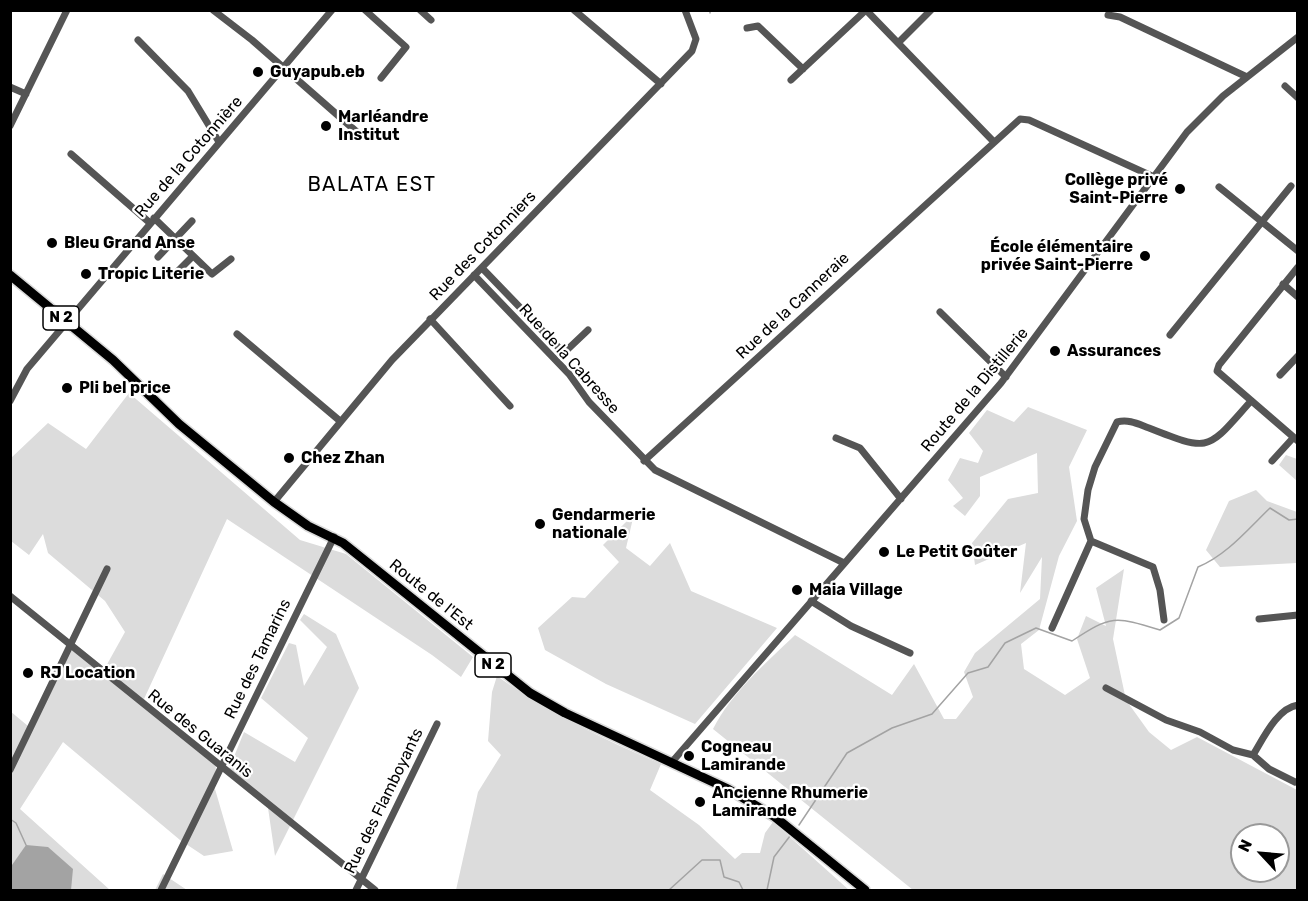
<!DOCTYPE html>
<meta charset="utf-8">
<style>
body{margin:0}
#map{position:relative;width:1308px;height:901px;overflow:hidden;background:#fff;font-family:Rubik,sans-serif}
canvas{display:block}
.frame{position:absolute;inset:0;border:12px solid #000;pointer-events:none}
.north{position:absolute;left:1230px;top:823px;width:60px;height:60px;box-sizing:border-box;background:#fff;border:2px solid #999;border-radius:50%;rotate:296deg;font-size:16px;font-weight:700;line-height:24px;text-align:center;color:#000}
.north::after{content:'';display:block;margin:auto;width:21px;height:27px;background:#000;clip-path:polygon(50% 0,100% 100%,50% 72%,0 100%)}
</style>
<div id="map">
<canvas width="1308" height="901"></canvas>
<div class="frame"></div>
<div class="north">N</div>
</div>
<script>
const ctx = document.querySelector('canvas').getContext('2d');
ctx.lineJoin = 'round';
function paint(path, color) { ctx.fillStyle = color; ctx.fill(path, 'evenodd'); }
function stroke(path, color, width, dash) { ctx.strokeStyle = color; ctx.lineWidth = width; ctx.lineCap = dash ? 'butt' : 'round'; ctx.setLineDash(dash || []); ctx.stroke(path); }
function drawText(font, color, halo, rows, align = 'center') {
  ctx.font = font + ' Rubik,sans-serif'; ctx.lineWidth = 4.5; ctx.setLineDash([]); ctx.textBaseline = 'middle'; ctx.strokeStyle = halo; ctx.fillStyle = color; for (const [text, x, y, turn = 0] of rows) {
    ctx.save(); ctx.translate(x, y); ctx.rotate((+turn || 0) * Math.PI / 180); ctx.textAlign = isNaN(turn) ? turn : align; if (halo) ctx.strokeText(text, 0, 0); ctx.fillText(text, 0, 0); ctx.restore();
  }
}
paint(new Path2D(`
 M129,393L300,540L346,554L473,657L461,677L432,655L227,519L144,699L216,761L215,789L233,851L204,856L180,840L63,742L20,809L110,890H11L10,711L28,726L70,640L105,668L125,632L105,601L48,553L43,534L29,555L11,541V458L48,423L86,449Z
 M1028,407L1087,430L1069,467L1077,521L1059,556L1039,630L1021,644L1024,669L1065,695L1090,678L1077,639L1086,616L1106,626L1096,588L1124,569L1113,639L1126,700L1149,732L1171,750L1197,737L1297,790V890H913L713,729C732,692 765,664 795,635L892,695L914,664L944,719H956L973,697L964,672L975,653L1040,599L1042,557L1020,593L1026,543L975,565L972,543L1008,499L1038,493L1037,453L980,477V496L965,516L953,506L963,498L948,480L960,458L978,463L983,451L969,433L987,410L1014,422ZM1242,835H1278V871H1242Z
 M1286,455L1297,459V481L1279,465Z
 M1256,490L1267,501L1297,512V563L1220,567L1206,550L1229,501Z
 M634,514L626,548L650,566L670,543L691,591L777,628L695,724L606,684L545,650L538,628L572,597L585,598L619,562L603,545Z
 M304,614L336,634L359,688L275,856L267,801L229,769L244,732L295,762L308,738L261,698L289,643L296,645L304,686L327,647L300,620Z
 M497,676C551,714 601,738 661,764L650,790L699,825L735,859L742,853H760L765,833L773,822L849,890H456L478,792L501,755L488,741L492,692Z
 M163,874L187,890H155Z`), '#dcdcdc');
paint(new Path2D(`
 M26,845L48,847L73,869L71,890H11L12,865Z`), '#a3a3a3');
stroke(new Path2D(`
 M710,13V10
 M10,819L16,823L26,845
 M799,825L847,753L892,728L932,714L968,673L988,667L1005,643L1036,628L1072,641C1111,615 1115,616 1160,630L1179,618L1198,567C1227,555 1248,529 1270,508L1289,520L1298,519
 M669,890L702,860H720L724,877L739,882L743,890
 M767,890L774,857L790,836`), '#a3a3a3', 1.5);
const major = new Path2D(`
 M10,275L113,360L179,424L274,502L308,526L343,543L530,693L565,713L728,789L775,817L865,890`);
stroke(major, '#dbdbdb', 12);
stroke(new Path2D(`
 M213,10L252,40L358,133
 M365,10L406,47L381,78
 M420,10L431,20
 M574,10L661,84
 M866,10L993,141
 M1108,15L1120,17L1247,77
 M747,28L758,26L803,69
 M138,40L188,91L219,142
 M898,43L931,10
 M791,80L866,10
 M1285,86L1298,98
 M10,87L26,94
 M10,126L67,10
 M71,154L150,223
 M1219,187L1298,251
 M154,218L212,274L231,259
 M158,257L192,221
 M1298,267L1219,365L1217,371L1298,441
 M482,268L561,350L568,349L588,330
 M174,275L193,256
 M474,275L569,374L589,402L655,470L844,563
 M1283,284L1298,297
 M940,312L1006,377
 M430,319L510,406
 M237,334L340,421
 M1170,335L1291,186
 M1280,375L1298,356
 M10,401L27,369L332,10
 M836,438L860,448L901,499
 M644,461L1020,119L1029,120L1154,177
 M1272,461L1293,438
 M274,502L392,360L692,51L696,39L685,10
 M10,596L375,890
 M811,601L851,626L910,653
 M1259,619L1298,615
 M1164,620L1160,590L1153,567L1091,541L1084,519L1088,490L1095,467L1117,422C1129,419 1138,424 1149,428C1212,453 1207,450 1251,401
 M1052,628L1091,541
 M1106,688L1166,720L1200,732L1233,750L1253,755L1269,769L1295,782
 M1253,755C1263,739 1277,708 1298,705
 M672,762L1001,383L1187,132L1223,96L1298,37
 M10,770L107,569
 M161,890L334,537
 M356,890L437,724`), '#555', 7);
stroke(major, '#000', 9);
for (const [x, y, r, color] of [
 [258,72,6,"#000"],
 [326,126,6,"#000"],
 [1180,189,6,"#000"],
 [52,243,6,"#000"],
 [1145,256,6,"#000"],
 [86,274,6,"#000"],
 [1055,351,6,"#000"],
 [67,388,6,"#000"],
 [289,458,6,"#000"],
 [540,524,6,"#000"],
 [884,552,6,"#000"],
 [797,590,6,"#000"],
 [28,673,6,"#000"],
 [689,756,6,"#000"],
 [700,802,6,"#000"]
]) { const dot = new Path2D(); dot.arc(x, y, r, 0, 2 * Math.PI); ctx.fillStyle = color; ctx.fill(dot); stroke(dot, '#fff', 2); }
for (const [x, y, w] of [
 [61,318,36],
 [493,665,36]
]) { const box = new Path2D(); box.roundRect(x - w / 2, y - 12, w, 24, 4.5); ctx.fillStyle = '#fff'; ctx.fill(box); stroke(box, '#000', 1.5); }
drawText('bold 15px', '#000', null, [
 ["N 2",61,318],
 ["N 2",493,665]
]);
drawText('bold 16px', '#000', '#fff', [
 ["Guyapub.eb",270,72],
 ["Marléandre",338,117],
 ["Institut",338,135],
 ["Collège privé",1168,180,"right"],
 ["Saint-Pierre",1168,198,"right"],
 ["Bleu Grand Anse",64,243],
 ["École élémentaire",1133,247,"right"],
 ["privée Saint-Pierre",1133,265,"right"],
 ["Tropic Literie",98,274],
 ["Assurances",1067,351],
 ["Pli bel price",79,388],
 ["Chez Zhan",301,458],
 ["Gendarmerie",552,515],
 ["nationale",552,533],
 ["Le Petit Goûter",896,552],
 ["Maia Village",809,590],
 ["RJ Location",40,673],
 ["Cogneau",701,747],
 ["Lamirande",701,765],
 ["Ancienne Rhumerie",712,793],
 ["Lamirande",712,811]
], 'left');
drawText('16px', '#000', '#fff', [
 ["Rue de la Cotonnière",189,157,-49],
 ["Rue des Cotonniers",483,246,-46],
 ["Rue de la Canneraie",793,306,-43],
 ["Rue de la Cabresse",569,359,48],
 ["Route de la Distillerie",975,390,-50],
 ["Route de l'Est",431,595,39],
 ["Rue des Tamarins",258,659,-64],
 ["Rue des Guaranis",200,734,39],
 ["Rue des Flamboyants",384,801,-64]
]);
ctx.letterSpacing = '1.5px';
drawText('20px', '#000', '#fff', [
 ["BALATA EST",372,185]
]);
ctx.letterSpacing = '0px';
</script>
